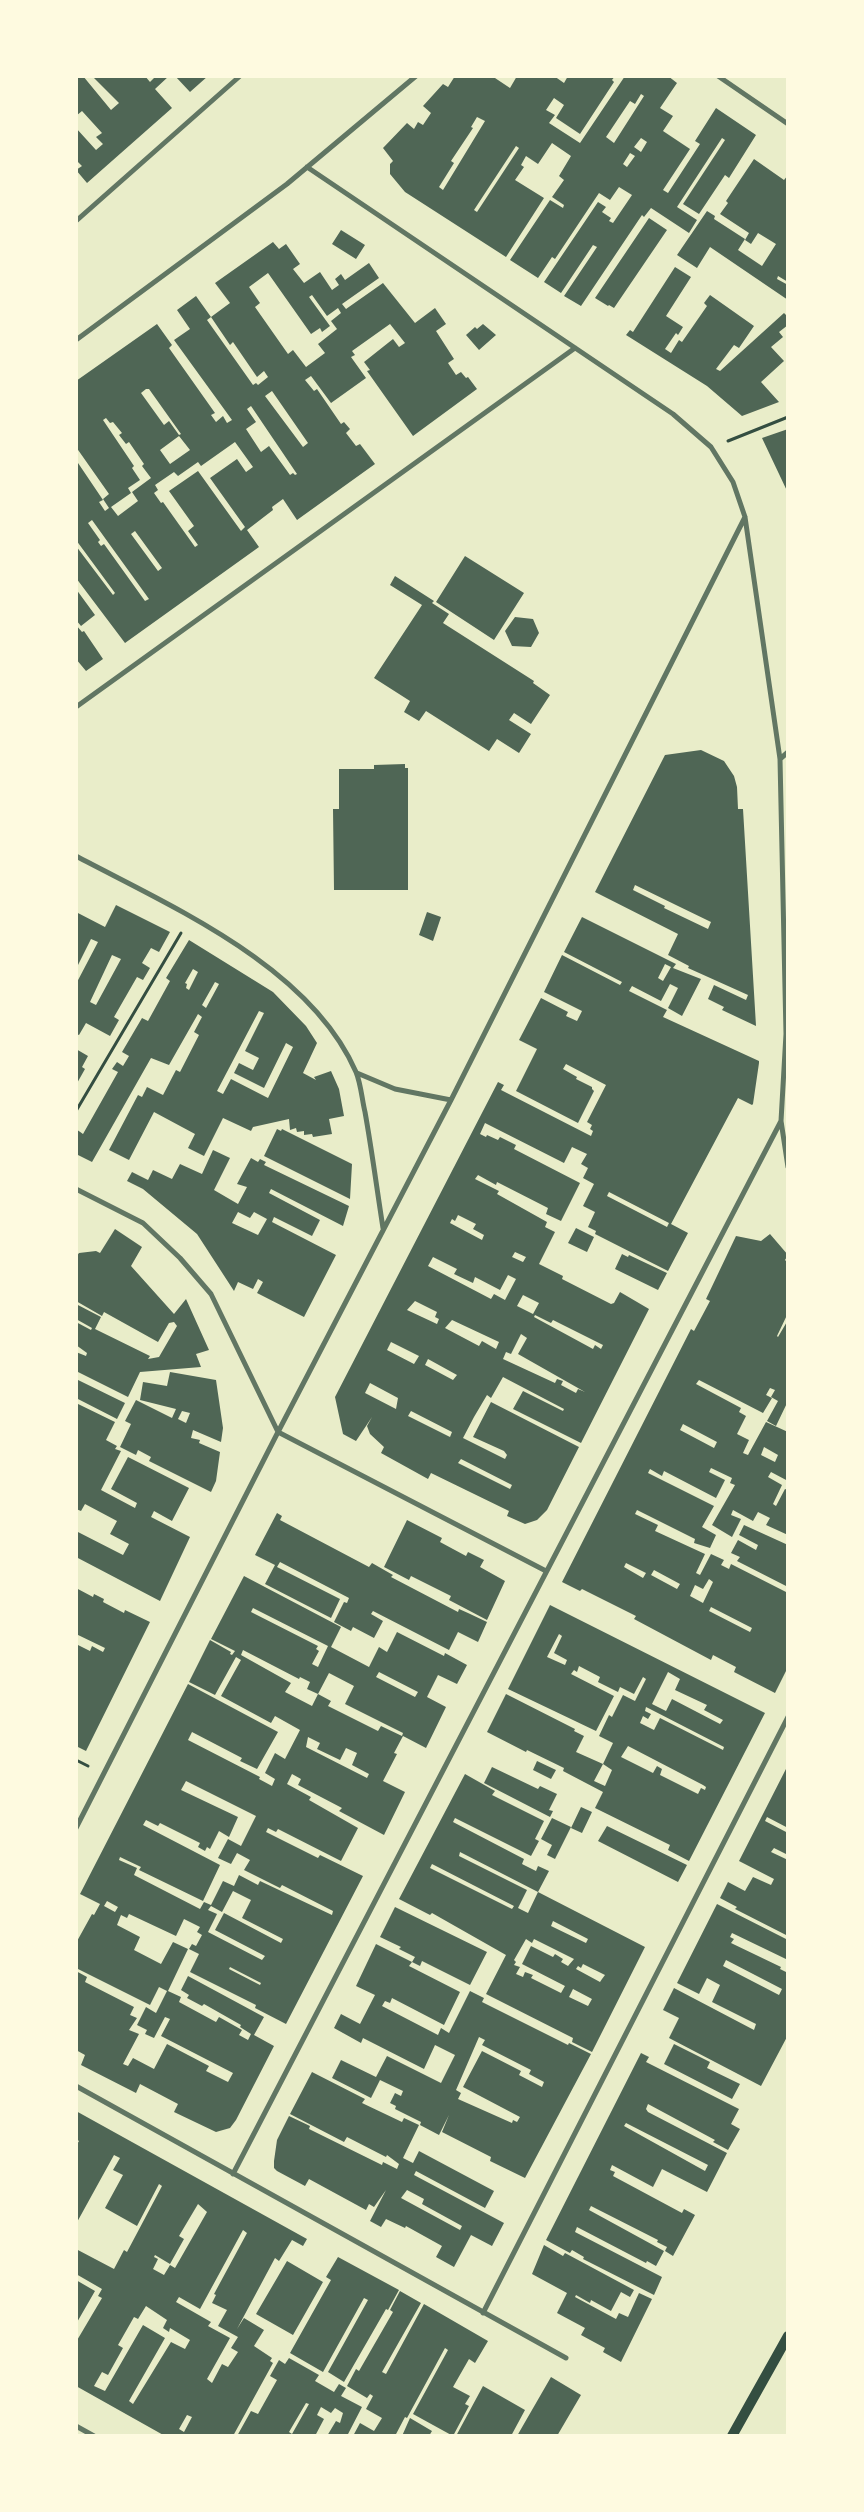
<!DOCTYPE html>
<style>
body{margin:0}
#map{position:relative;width:864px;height:2512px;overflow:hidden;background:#e9edc9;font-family:Inter,sans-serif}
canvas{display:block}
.frame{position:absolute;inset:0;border:78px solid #fefae0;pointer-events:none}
</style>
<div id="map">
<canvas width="864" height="2512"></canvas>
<div class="frame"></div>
</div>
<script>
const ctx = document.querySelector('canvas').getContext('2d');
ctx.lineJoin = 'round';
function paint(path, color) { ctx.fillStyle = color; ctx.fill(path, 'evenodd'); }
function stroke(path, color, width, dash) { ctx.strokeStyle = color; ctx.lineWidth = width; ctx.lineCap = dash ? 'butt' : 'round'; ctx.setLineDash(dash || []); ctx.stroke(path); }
paint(new Path2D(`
 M76,76H83L111,110L119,103L92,76H145L150,82L154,78L153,76H169L155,89L172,108L87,183L76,170L82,166L76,160V128L96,150L103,144L96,137L102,133L82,111L76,116Z
 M175,76H208L190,92Z
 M455,76H492L510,88L517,76H554L564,83L568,76H615L612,80L614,82L580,134L556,118L564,105L554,98L546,110L555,115L549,123L580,143L625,76H668L677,83L660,108L673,116L663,131L690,149L663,190L668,193L700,144L695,141L716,108L756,135L729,178L725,175L699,214L683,204L725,140L722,138L677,207L697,220L689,233L651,208L644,217L642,215L581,306L564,296L597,247L593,245L561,293L544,282L598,202L606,207L602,212L611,218L609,221L613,223L632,195L619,187L610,200L599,193L555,259L552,257L538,278L510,260L550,200L563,208L564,205L552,197L564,180L559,176L571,156L552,143L538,164L526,156L521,165L524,167L515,180L544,198L506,257L405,192L390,174V164L393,161L383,148L407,123L414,129L418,122L423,125L431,113L423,106L443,84L448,87ZM641,94L644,96L614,143L606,137L630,101L635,104ZM477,117L485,121L443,190L439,187L454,163L451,161L473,128L471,127ZM641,138L647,142L641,152L634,147ZM516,146L519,148L477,212L474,210ZM630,153L635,156L627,167L623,164Z
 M754,159L784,180L788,175V282L778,276L777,279L788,285V300L710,247L697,268L677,255L707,211L715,216L714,219L745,239L738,250L762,266L776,244L758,233L751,244L745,240L749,233L720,214L728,203L726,201Z
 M649,218L667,230L614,308L609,305L608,306L595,298Z
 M341,230L365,245L356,259L332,244Z
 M273,242L279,249L286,244L300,264L293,269L304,283L320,272L332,290L339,285L335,279L341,274L345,280L369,263L379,278L342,304L346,309L383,283L415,323L435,308L446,324L436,331L454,359L448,363L456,375L461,372L466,378L468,377L477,389L413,436L367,371L370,370L364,362L393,339L399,347L405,343L390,324L352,351L355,355L351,357L366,378L331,403L311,376L305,380L314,391L317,389L341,424L344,422L350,429L346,433L356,446L360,444L375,464L297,520L283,499L272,507L273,510L247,530L259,547L125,643L76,578V546L113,595L115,593L76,540V460L103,500L99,502L105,511L109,508L103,499L109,494L76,447V381L157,324L172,345L169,348L215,413L211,415L216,422L223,416L227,423L232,420L174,340L190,329L177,310L196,296L211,317L230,303L215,283ZM268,273L311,334L320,328L322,332L330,326L309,297L312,295L327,316L338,308L341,313L331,321L337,329L318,344L325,353L306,367L293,350L288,354L255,307L260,303L249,287ZM211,317L230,345L233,342L257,377L264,371L268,377L258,385L256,383L253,385L207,320ZM146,389H149L181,434L179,435L169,421L164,425L141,393ZM272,391L308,443L303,447L265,396ZM251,406L297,474L295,475L293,473L290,475L269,446L261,452L246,429L256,422L247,409ZM106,418L110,423L113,422L122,433L119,435L126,444L129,442L144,464L142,466L151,478L132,492L138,501L118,516L111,507L131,493L128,488L140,480L132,468L134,466L103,420ZM179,436L190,450L170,464L160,450ZM235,442L253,467L246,472L237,459L210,478L245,527L241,531L198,471L169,491L194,526L188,531L198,545L195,547L163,502L161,503L154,493L158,490L155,485L174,472L178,476L198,462L201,466ZM92,520L110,545L149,599L145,601L104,544L101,546L98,542L100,540L88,523ZM135,531L162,568L158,571L131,534Z
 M675,267L691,277L666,316L683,327L678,335L676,333L665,349L671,353L679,340L682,342L707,306L704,303L710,295L754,326L739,348L734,345L716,369L720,371L784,313L788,317V325L779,332L783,337L771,347L784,361L761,382L779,402L742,416L707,386L626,335L630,330L633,332Z
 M483,324L496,335L479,350L466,335L475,327L477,329Z
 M788,429V493L762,438Z
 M465,556L524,593L494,640L436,602Z
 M395,576L434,601L432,603L449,614L443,623L534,681L533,683L550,695L531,724L514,713L509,720L531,734L519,753L497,739L489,751L426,711L419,721L404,712L410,701L374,678L422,605L390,585Z
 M76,589L95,615L81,626L76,620Z
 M515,617L533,619L539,633L531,647L512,646L505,631Z
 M76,625L82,632L84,631L103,659L86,671L76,659Z
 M701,750L724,761L734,776L737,787L738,809H743L756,1026L722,1010L724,1007L708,999L714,985L746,1000L748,995L688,968L689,966L668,955L678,934L595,892L665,755ZM635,885L678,906L711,922L708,929L664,908L665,906L633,890Z
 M405,764V768H408V890H334L333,809H339V769H374V765Z
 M116,905L170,932L159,952L151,948L142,963L150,968L143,980L137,977L114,1017L119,1020L110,1036L86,1023L79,1035L76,1034V984L98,942L91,939L76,969V912L105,927ZM112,955L121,959L96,1005L90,1002Z
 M427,912L441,917L433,941L419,935Z
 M582,917L676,964L673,968L701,979L682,1016L668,1008L678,988L670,984L661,1001L632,986L629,991L667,1010L663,1017L759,1061V1063L753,1104L752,1105L738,1098L671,1224L688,1233L668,1271L595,1234L596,1231L588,1227L595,1212L583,1206L594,1184L583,1178L588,1168L581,1164L587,1154L572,1147L564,1163L485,1123L480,1134L486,1137L487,1135L498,1140L500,1137L516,1145L514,1149L580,1183L561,1221L546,1214L548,1208L497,1182L496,1185L478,1175L475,1179L499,1191L497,1194L547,1222L545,1227L555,1232L539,1264L563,1276L562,1279L611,1304L614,1303L620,1292L649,1309L581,1443L513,1409L523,1391L563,1411L564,1409L503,1377L491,1398L487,1395L474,1417L463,1438L505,1459L507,1455L504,1451L473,1437L491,1402L579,1447L547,1510L537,1520L525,1524L507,1516L509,1511L431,1473L428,1479L381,1453L384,1447L370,1434L367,1426L372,1417L356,1441L343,1434L335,1397L498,1082L504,1085L501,1090L591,1136L593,1131L590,1129L592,1125L587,1122L606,1085L566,1064L563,1069L577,1077L576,1079L592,1087V1089L594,1091L578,1123L516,1091L537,1049L519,1040L541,998L568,1012L566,1016L577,1021L582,1011L544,992L562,955L620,985L622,982L564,952ZM665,964L671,967L663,981L658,978ZM609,1192L669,1223L667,1227L607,1196ZM458,1215L476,1224L473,1229L484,1235L482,1240L450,1223L452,1219L455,1221ZM515,1252L526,1257L523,1262L512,1257ZM433,1257L457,1269L454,1274L473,1283L475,1277L500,1290L508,1275L516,1279L505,1300L494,1294L491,1299L428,1266ZM523,1295L539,1303L533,1314L517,1306ZM415,1301L437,1312L435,1317L439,1319L437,1324L407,1310ZM535,1315L551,1323L553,1320L603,1345L601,1349L595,1345L593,1349L534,1317ZM452,1320L499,1342L496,1349L482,1341L479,1346L445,1328ZM521,1334L527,1338L518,1354L585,1392L578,1389L576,1393L561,1385L563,1381L557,1379L555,1383L503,1359L506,1352L511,1354ZM391,1342L419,1356L414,1364L387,1350ZM428,1359L457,1375L453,1380L425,1365ZM370,1383L398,1398L396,1409L365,1393ZM411,1411L452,1432L450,1437L408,1416ZM461,1459L512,1485L510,1489L458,1463Z
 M189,940L273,992L306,1026L317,1043L303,1073L316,1080L314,1077L331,1071L339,1089L344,1116L329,1119L332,1134L313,1137L312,1134L304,1135V1131L297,1132L296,1128L290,1130L289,1119L253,1127L251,1131L223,1118L204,1156L188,1148L195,1134L154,1112L129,1160L109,1150L138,1095L142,1097L147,1087L163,1095L176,1070L180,1072L199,1035L194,1032L202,1017L198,1014L169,1065L151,1058L92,1162L76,1154V1129L83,1134L118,1072L112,1069L117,1062L123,1066L129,1056L122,1052L142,1018L148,1021L170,981L166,978ZM193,969L198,972L189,990L186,988L187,984L185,983ZM215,982L219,984L206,1008L202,1005ZM259,1011L264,1013L245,1051L259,1058L253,1070L239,1063L234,1073L264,1088L286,1043L293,1047L268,1098L231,1079L223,1094L217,1091Z
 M76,1049L88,1056L82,1067L85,1069L76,1085Z
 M277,1129L281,1131L282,1129L352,1164L350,1199L264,1156Z
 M213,1150L230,1158L214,1190L238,1204L247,1187L237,1184L251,1158L258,1162L260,1159L266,1162L264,1165L349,1206L343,1226L271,1189L269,1193L320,1220L312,1236L274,1217L272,1222L336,1255L304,1317L257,1293L263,1282L258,1279L253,1289L238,1282L234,1291L197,1234L143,1189L127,1181L132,1172L148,1180L153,1170L172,1179L180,1164L202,1174ZM238,1212L250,1218L254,1212L267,1219L258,1235L232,1223Z
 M576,1228L594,1237L587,1252L568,1243Z
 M115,1229L142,1247L131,1266L174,1314L186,1299L209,1350L196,1354L201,1367L140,1372L128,1397L76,1371V1352L86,1356L87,1353L76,1345V1322L91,1330L92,1328L76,1319V1304L101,1317L95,1329L150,1356L148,1359L159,1357L177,1326L174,1322L169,1323L158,1342L104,1312L102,1316L76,1301V1257L79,1253L96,1251L100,1253Z
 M770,1234L788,1255L785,1260L788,1263V1313L777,1336L778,1337L788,1320V1401L776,1426L767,1421L778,1401L771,1397L775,1390L770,1388L766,1395L772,1398L763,1413L699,1380L696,1384L741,1408L739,1412L746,1416L737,1434L749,1440L743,1453L748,1455L766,1422L788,1432V1481L771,1472L768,1477L782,1485L773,1504L776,1506L785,1489L788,1490V1535L766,1525L770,1518L758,1512L753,1521L733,1510L731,1515L741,1519L732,1537L712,1525L735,1485L730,1483L732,1478L711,1468L709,1472L725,1480L716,1498L664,1471L662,1476L650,1469L648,1473L714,1506L702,1527L716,1535L710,1548L694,1543L695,1539L637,1510L635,1514L658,1525L655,1531L705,1554L696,1573L700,1575L711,1554L724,1560L721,1565L729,1569L731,1564L788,1593V1667L775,1693L734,1672L736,1667L713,1655L711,1660L634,1619L636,1616L582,1589L580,1591L562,1582L691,1329L694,1331L710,1301L706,1299L736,1236L761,1241ZM683,1424L717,1442L714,1448L680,1430ZM764,1447L778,1455L775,1462L761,1455ZM626,1563L646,1573L643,1578L624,1567ZM654,1570L680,1584L677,1589L651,1575ZM709,1579L713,1582L703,1603L690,1596L695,1585L703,1589ZM711,1607L752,1628L750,1632L709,1611Z
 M622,1254L628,1257L629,1255L667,1273L658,1290L615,1269Z
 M170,1372L216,1380L223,1428L221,1442L193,1430L191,1438L200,1440L199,1443L220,1452L216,1481L211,1492L149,1461L151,1457L138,1450L136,1455L120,1447L131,1424L125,1421L136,1400L172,1418L176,1409L140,1400L143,1382L167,1386ZM182,1411L190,1413L186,1423L178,1419Z
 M76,1379L125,1403L117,1419L76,1398Z
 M76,1403L115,1422L106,1440L117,1446L115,1449L121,1451L101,1490L135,1508L137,1503L111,1489L128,1457L189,1488L172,1521L154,1511L151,1517L190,1537L160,1601L76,1557V1531L123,1555L129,1544L110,1534L117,1521L85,1504L81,1511L76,1509Z
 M277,1513L282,1516L280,1520L369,1567L372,1563L393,1575L391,1577L458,1612L459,1609L468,1613L487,1622L478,1642L458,1632L449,1650L373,1611L371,1614L383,1621L374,1638L353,1627L351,1631L334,1622L344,1602L347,1603L349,1598L280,1562L277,1567L340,1599L331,1618L265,1584L275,1565L255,1555Z
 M407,1520L442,1538L440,1542L466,1556L468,1552L484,1560L480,1567L505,1581L487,1620L449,1600L451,1596L411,1576L409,1580L384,1567Z
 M744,1525L788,1545V1587L737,1561L740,1557L731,1553L738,1540L756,1550L758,1545L739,1535Z
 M244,1576L341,1627L331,1647L369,1667L379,1647L387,1652L397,1632L444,1656L445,1653L467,1665L457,1684L438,1675L427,1697L446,1707L426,1748L403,1736L394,1753L397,1754L383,1781L405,1792L384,1835L339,1811L342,1808L298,1785L301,1779L292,1774L287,1784L311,1797L309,1800L358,1828L341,1861L278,1829L276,1832L268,1828L266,1832L318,1858L320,1855L363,1876L286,2024L255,2008L256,2005L190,1972L199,1954L189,1949L192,1944L196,1946L202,1935L197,1932L200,1927L184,1919L176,1936L129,1914L127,1918L121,1915L117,1925L140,1937L134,1950L161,1964L173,1942L188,1949L168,1991L181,1997L179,2002L216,2022L219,2017L242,2030L239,2035L248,2040L251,2034L240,2027L241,2025L204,2004L202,2006L187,1998L189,1995L181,1990L188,1976L264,2017L254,2035L274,2046L236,2120L230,2128L216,2132L174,2112L178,2104L140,2084L136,2093L81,2065L85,2055L76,2050V1971L87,1977L85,1982L134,2007L130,2015L137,2018L129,2030L139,2034L123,2064L128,2066L133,2058L154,2069L167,2044L209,2066L206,2071L228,2082L233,2073L161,2036L170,2019L165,2017L154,2038L145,2034L147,2030L137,2025L146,2007L156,2013L167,1991L159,1987L150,2005L76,1968V1943L92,1914L94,1915L100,1904L80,1894L188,1684L278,1732L257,1769L240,1761L242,1758L192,1732L188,1740L260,1777L259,1779L272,1786L275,1779L265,1773L275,1753L285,1759L300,1730L275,1716L271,1723L221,1696L241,1660L236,1657L215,1695L189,1682L210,1640L231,1652L230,1654L232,1655L235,1651L211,1639ZM253,1608L328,1646L318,1667L312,1664L319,1651L316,1649L318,1646L251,1612ZM243,1650L299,1679L300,1677L310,1682L307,1689L318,1694L329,1673L354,1686L345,1704L403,1733L402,1736L381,1726L378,1731L328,1706L331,1701L318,1694L312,1706L285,1692L291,1683L241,1655ZM379,1672L418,1692L415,1697L376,1677ZM308,1737L320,1743L317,1749L340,1760L346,1748L357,1753L352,1765L369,1774L367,1778L306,1747ZM186,1781L256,1816L241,1846L228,1839L218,1858L231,1864L237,1853L250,1860L244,1870L280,1888L282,1885L333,1911L332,1915L260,1881L258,1885L239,1875L234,1886L223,1881L211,1905L204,1902L200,1909L134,1875L137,1868L119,1860L120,1857L141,1867L139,1870L203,1901L220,1865L143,1825L146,1820L158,1826L160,1823L200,1843L198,1847L205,1851L207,1847L210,1849L219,1831L229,1837L238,1817L181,1790ZM233,1891L251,1900L242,1918L283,1939L281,1943L224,1913L215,1930L265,1956L262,1960L208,1932L217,1914L208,1910L211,1906L222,1912ZM107,1901L118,1907L115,1912L104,1906ZM230,1967L261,1983L260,1985L229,1969Z
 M76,1588L93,1597L94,1594L104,1599L103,1602L124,1613L125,1610L150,1622L86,1751L76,1746V1644L90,1651L92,1646L103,1652L105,1648L76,1634Z
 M550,1605L765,1713L689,1861L668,1850L670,1845L595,1808L603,1792L563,1771L564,1768L527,1750L526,1752L487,1732L506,1694L575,1729L574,1731L584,1736L576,1752L603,1764L594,1781L605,1786L612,1770L603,1764L613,1743L599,1736L609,1715L612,1717L623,1695L635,1701L646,1679L643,1677L634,1694L620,1687L618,1692L598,1682L600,1677L579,1666L577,1672L574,1670L571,1674L614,1696L596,1731L508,1689ZM559,1634L562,1636L554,1653L567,1660L565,1665L547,1657ZM668,1672L680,1679L675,1690L707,1705L704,1710L723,1720L720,1724L672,1699L666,1711L652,1704ZM646,1707L650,1709L724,1747L723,1750L660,1718L654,1730L640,1723L643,1716L648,1719L651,1714L645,1711ZM628,1746L703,1785L706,1787L705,1790L701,1788L698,1794L660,1775L662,1769L657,1766L653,1773L621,1757Z
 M537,1761L556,1770L551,1779L533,1770Z
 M788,1765V1828L767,1817L765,1821L788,1833V1855L774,1848L771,1852L788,1860V1936L735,1909L737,1907L720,1898L728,1882L745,1891L753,1877L771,1885L774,1879L739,1861Z
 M492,1767L538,1789L540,1786L557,1794L549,1810L553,1811L550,1817L484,1783Z
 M465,1774L495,1791L492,1795L544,1821L535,1839L539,1841L531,1856L455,1818L453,1822L524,1859L522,1864L536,1871L538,1866L549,1871L538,1892L460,1852L459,1856L527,1890L518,1908L528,1913L538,1892L645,1947L592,2052L572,2042L573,2038L486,1994L506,1955L432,1913L430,1915L399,1899ZM432,1864L514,1906L512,1909L430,1868ZM553,1921L588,1939L586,1943L551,1926ZM526,1939L532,1943L534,1939L574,1959L568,1966L561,1962L563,1959L555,1954L553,1957L531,1946L522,1964L565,1986L561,1993L531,1978L533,1975L525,1972L523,1977L516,1974L520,1967L514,1965L516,1962L514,1960ZM583,1964L605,1975L602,1979L600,1982L576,1969L578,1966L581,1968ZM573,1989L592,1999L588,2006L569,1997Z
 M581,1807L592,1812L582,1833L571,1828Z
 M552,1818L571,1827L555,1859L547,1855L552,1845L541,1839Z
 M607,1826L687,1865L678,1882L598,1841Z
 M717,1904L788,1940V1960L732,1933L730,1937L734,1939L731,1943L781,1967L780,1969L788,1973V2035L761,2086L669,2038L679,2018L663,2010L674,1988L754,2030L756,2024L712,2002L720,1985L707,1978L699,1994L677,1983ZM726,1960L782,1989L779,1995L723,1966Z
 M395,1907L487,1952L470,1985L422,1961L420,1966L412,1962L415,1957L399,1949L401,1947L380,1937Z
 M376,1944L412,1962L409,1966L460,1992L444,2025L392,1998L390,2003L385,2001L382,2006L438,2035L441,2028L449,2033L470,1991L484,1998L482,2002L568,2045L569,2043L591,2054L525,2178L490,2161L491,2157L442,2132L449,2115L439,2135L420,2125L421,2122L395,2109L396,2106L390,2103L395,2093L401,2096L403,2091L380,2080L371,2098L332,2078L341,2060L376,2077L387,2056L441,2083L455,2055L435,2045L424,2069L363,2038L361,2043L334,2028L341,2014L360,2024L375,1995L356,1986ZM479,2037L485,2040L482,2045L531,2070L529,2074L544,2082L542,2087L519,2075L521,2071L482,2051L463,2087L520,2117L517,2122L513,2120L512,2123L458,2099L461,2093L456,2090Z
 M674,2044L710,2062L707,2068L740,2084L732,2099L664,2064Z
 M641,2053L649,2057L646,2062L739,2109L731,2124L740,2129L728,2150L713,2142L715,2140L648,2104L646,2109L648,2112L727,2153L707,2192L662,2169L653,2187L612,2165L610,2170L615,2172L613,2176L682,2213L684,2209L695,2215L673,2256L665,2251L667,2247L657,2242L658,2240L591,2206L589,2210L664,2251L656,2266L647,2261L646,2263L577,2227L575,2232L662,2277L654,2295L583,2259L584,2257L572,2250L570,2253L546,2240ZM626,2123L708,2165L705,2171L624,2126Z
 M312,2072L365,2099L362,2103L402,2122L404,2118L419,2125L403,2158L413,2163L419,2151L494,2191L485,2208L416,2171L414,2175L504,2223L492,2246L471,2235L454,2267L436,2257L442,2246L406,2226L405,2228L386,2219L381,2227L370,2221L386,2190L374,2207L369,2204L366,2210L309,2179L305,2186L277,2171L274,2168V2161L277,2140L289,2116L310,2126L309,2129L382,2165L383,2162L397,2169L399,2164L387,2155L386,2157L347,2137L344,2142L290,2114ZM407,2190L424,2199L422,2204L462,2226L460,2230L401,2198Z
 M76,2111L307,2239L303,2246L292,2240L279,2261L275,2258L237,2329L244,2318L264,2330L254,2346L272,2358L270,2361L273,2363L233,2436H165L76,2386L78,2361L76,2360V2342L102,2298L98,2296L102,2289L76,2274V2249L114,2269L124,2250L127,2252L162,2186L159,2184L137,2226L105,2208L123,2175L113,2170L120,2158L114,2155L76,2224V2146L79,2141L76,2139ZM198,2204L207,2212L175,2268L170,2265L164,2275L153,2269L158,2259L154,2257L155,2255L170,2264L184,2239L179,2236ZM243,2230L247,2233L214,2294L216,2295L212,2303L227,2310L218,2326L238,2337L231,2348L238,2352L228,2367L222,2364L212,2383L207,2379L230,2338L208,2326L211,2322L176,2302L179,2297L200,2309ZM146,2306L167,2320L163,2328L169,2332L170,2328L190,2340L185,2349L171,2342L133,2404L129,2401L165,2338L143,2325L105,2391L94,2386L102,2372L108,2375L123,2348L118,2345L134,2317L138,2319ZM187,2415L192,2417L184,2432L179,2429Z
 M544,2245L563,2256L565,2253L634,2290L630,2297L621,2292L611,2311L591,2300L590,2303L576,2295L575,2297L616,2319L619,2313L628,2317L639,2293L652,2299L621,2362L603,2352L605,2348L581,2335L585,2328L557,2313L567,2293L532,2274Z
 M338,2257L399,2290L388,2310L386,2309L344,2382L328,2372L368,2300L364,2298L323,2372L290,2353L331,2280L326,2277Z
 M287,2261L323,2282L293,2335L256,2314Z
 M76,2280L95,2291L76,2324Z
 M400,2291L421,2303L382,2372L386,2374L424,2304L488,2341L475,2363L469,2359L453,2387L470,2396L465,2404L469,2406L453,2436L413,2414L448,2350L445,2348L407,2418L405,2417L395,2436H353L360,2423L374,2431L382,2418L366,2409L373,2396L370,2394L367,2398L347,2386L356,2369L359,2371L393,2312L390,2310Z
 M289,2358L319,2375L315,2381L334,2392L339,2384L346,2388L341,2396L362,2407L347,2436H327L336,2421L340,2423L343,2413L335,2408L331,2413L321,2407L317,2415L324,2419L315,2436H237L251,2411L258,2414L277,2380L270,2376L279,2360L285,2364ZM306,2403L309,2404L292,2434L289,2432Z
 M551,2377L581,2395L557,2436H517Z
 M483,2386L525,2410L511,2436H456Z
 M410,2418L432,2431L429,2436H402Z`), '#4f6655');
stroke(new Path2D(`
 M728,441L788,417
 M76,1111L181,933
 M76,1760L88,1766`), '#344e41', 3);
stroke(new Path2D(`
 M718,76L788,124
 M307,167L673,414L711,447L733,482L745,517L780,759L786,1034L781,1121L788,1167
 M76,221L240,76
 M76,340L287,184L416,76
 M76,707L575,348
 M780,759L788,752
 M76,856C172,907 310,966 356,1072C361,1084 362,1100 365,1112C372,1151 377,1190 383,1228
 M357,1073L395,1089L451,1100
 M76,1189L143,1223L180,1258L211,1294L278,1432L546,1571
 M76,1828L278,1432L451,1100L745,517
 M76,2086L566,2358
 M233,2174L781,1121
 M483,2313L788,1717
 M76,2426L94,2436`), '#617663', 5);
stroke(new Path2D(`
 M732,2436L788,2336`), '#344e41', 10);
</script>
